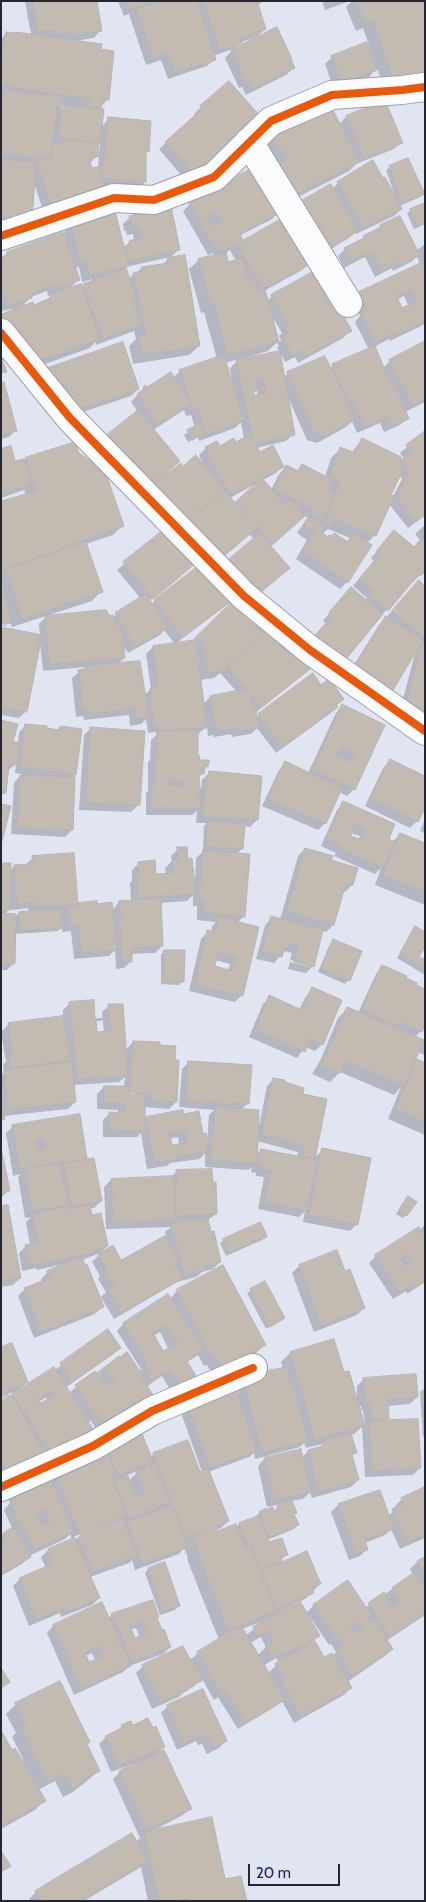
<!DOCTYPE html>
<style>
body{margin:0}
#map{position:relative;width:426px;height:1902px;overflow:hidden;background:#e1e5f2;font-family:Cabin,sans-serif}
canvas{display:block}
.frame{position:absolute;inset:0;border:2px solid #24272f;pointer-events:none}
.scale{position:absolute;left:248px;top:1864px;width:92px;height:22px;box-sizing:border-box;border:2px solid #24272f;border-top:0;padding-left:6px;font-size:15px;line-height:18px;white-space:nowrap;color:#24272f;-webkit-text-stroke:4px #dae1f9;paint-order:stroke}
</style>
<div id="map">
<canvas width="426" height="1902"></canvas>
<div class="frame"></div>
<div class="scale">20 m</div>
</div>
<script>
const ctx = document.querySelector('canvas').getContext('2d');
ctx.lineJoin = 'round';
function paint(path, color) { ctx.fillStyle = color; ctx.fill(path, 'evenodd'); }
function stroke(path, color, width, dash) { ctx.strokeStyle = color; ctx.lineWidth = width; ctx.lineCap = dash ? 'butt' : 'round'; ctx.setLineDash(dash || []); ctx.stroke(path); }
paint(new Path2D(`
 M25,1H95L100,31L94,38L74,41L100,50L108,99L98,110L101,127L109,119L148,151L145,154V182L138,189L104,185L46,219L33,180L30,219L1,224V39L6,34L31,35ZM62,105L67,106L63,109H60ZM100,142L98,168L91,169L90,163L98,155L97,146ZM51,144L61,145L51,148Z
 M118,1H265L257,5L265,29L257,37L241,42L233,50L289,60L293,68L286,75L246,95L242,87L239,88L225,58L233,49L213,56L214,59L207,66L168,79L161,60L146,65L129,14L124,16Z
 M322,1H350L325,10Z
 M352,1H425L387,96L377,68L369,77L334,90L325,64L332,57L371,51L363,28L356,31L346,7Z
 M384,101L401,142L394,149L356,164L349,171L284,204L264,143L273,134L339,124L346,117Z
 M201,107L260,117L187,182L159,149L196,116L194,114Z
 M390,167L424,194L420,197L399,206L401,209L394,216L356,234L355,232L349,238L316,258L332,189L338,183L393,194L394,193L386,170Z
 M190,204L279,212L272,219L239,236L243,242L309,263L302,270L264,291L267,301L272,296L350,331L343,338L298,363L295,357L285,362L277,347L279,346L277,342L268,351L243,358V360L283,378L288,373L330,369L333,365L369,350L355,322L360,316L352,300L359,293L420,265L417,256L411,262L393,271L392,268L375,277L365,257L344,268L338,256L345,249L360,241L381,226L416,251L425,244V324L390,341L389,339L374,347L383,368L390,361L425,343V402L405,412L407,418L400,425L384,432L380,423L357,433L352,421L346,427L317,443L307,440L287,395L293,434L286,441L256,448L259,453L283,466L276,473L263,480L271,490L279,474L286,467L296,472L303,465L325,477L331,458L341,448L351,453L362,440L397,464L405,460L400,453L425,432V515L408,528L389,504L375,535L367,543L347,582L340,589L296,559L307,540L297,533L308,517L304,516L270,547L236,594L225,606L175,644L193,641L232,603L252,625L254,624L273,641L312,666L255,713L256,718L259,715L321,687L342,699L329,714L276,753L257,728L251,734L232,737L231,734L214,737L213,735L208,736L207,726L197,735L198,761L207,766L198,779V788H201L202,780L209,773L257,820L250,827L243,826L242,849L236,854L244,916L237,923L242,995L235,1002L189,991L201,939L208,932H211L212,926L216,922L197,920V906H193V895L187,901L160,903L162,946L155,953L131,954V961L124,968L116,969L115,950L109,956L74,959L71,931L62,932V927L58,931L15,934L14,963L7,970H1V864L10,871L14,866L25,865L33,858L73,854L77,906L79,904L112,910L119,902L131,901L130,883L132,881V870L139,863L155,875L166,874L165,868L172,861L171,856L178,849L187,860L193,881H195L196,858L205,850H203L204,826L207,823H196L197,811L192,815H146V793L148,791V762L150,760L151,740L156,735V732L148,733L146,719L141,724L130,726L129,715L84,720L83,716L76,717L72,678L85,667L43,671L40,642L26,711L19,718L1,715V628L40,636L39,624L46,617H113L141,599L117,570L166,529L187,570L149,601L151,604L203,563L197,516L143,492L137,411L131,402L144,388H146L173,378L180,371L217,359L204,312L201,313L189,269L199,260L214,256L213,253L208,255L183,211ZM230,250L236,261L228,263L225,253ZM404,296L409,307L402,310L396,300ZM270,313L282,333L279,336L281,340L278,343ZM239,359L230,368L232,381H230L225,363ZM257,390L258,396L252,395ZM184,410L186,416L191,415L195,428L184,435L188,442L198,437L199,441L235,428L241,422L244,439L236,443L219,448H206L199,455L203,464L183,467L167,475L165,474L179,461L153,430ZM399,474L402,479L393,497L389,496ZM257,483L235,504L230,498ZM246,514H247L256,524L252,525ZM328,529L350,538L346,543L328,538L322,534ZM249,534L254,539L222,567L209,568ZM164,630L175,644L153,647L146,654L151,689L144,695L118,664L124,658L123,645L128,653L160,635ZM196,654L200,659L197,662ZM220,673L237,692L210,697L202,705L199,680L214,678ZM10,908L11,910L28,908L29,912L19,913L15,917L4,915ZM215,960L230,964L228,971L213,966Z
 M425,204V224L414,229L407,213L411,210Z
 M130,217L179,249L169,259L199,346L189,355L133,364L129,346L136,339L134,331L96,345L95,342L90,348L20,373L1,341V316L13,311L12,309L1,311V259L8,253L66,239L64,232L71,225L123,248L130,242L134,240L133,234L127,235L126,231H124L123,224ZM170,257L162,265L142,268L128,279L124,269L126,267ZM79,267L82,282L92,279L93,281L81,287L69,289L79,279L75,268ZM47,291L48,296L53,294L44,302L20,308L31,297Z
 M35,378L138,389L131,396L68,417Z
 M1,384L16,430L9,437L1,439Z
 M1,450L14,463L23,462L26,459L78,454L122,526L113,535L86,544L101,591L92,601L12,627L10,621L6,626H1L7,624V622H1V503L26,496L24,490L1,498Z
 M425,525V570L413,582L412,581L380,617L326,623L323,621L344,595L365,600L367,598L353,586L374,561L371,558L387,539L413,548L421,541L415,534Z
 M425,587V718L400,711L415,653L344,681L379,625L412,589Z
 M342,706L384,726L354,789L347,796L339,792L325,823L318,830L262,806L279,770L286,763L308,773L336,713Z
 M1,721L12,743H18L19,732L26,725L56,731L60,727L75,775L72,778V830L65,837L11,834L14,783L22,774L15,773L16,764L7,771L5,792L1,796Z
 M91,728L138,805L131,812L79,810L84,735Z
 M390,761L417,821L410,828L365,806L383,768Z
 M343,803L387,839L392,842L400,835L425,844V905L375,885L381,868L375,874L334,856L336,853L321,846L337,810ZM351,833L360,836L358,840L349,837Z
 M425,819V833L420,831Z
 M305,849L330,861L357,869L352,885L345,892L343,891L333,925L326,932L322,931L313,966L306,973L288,969L290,962L310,967V965L290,960L292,953L285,951L274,963L256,959L265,925L272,918L280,920L298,856Z
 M415,928L417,957L422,960L425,957V975L397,958Z
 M333,941L348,980L345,984L318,972L330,944Z
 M165,951L183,981L179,985L161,984V954Z
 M383,967L421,1031L415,1037L425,1043V1055L417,1052L410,1068L417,1061L425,1064V1135L388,1119L401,1087L394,1095L340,1072L330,1082L312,1074L320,1061L338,1018L347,1009L358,1013L376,974Z
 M313,989L322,1044L315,1051L305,1047L297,1058L249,1037L263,1004L270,997L299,1010L306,996Z
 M70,1003L96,1034L104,1033L102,1012L109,1005L125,1051L133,1042L176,1102L169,1109L144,1107V1120L146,1118L183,1115L207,1141L209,1115L214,1110L179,1107L182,1069L189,1062L248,1103L241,1110L257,1126H259L267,1086L274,1079L301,1095L315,1157L323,1150L357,1224L350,1231L303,1222L305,1211L299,1217L258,1209L264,1177L256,1176V1173L251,1172L252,1167L248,1170L205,1167V1153L200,1159L170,1163L167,1166L147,1169L141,1133L137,1137H103V1120L110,1113L118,1114V1110L97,1109V1094L104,1087H124L125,1077L119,1082L73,1085L75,1102L68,1109L3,1116L4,1119L1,1121V1075L4,1072L3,1064L6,1062L1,1032L8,1025L63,1017V1010ZM136,1091V1095L124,1093ZM178,1137L179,1145L170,1147L169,1139ZM257,1141L298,1152L297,1158L261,1150L256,1155Z
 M79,1115L86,1158L82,1162L101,1201L94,1208H89L91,1217L107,1246L100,1253L82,1260L102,1307L95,1314L34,1338L18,1296L25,1289L42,1282L41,1279L48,1272L65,1265L64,1264L37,1270L36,1268L22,1271L19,1253L26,1246L30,1245L26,1222L31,1217L25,1218L18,1177L21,1174L13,1176L6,1133L13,1126Z
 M1,1154L9,1190L1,1198Z
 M176,1172L216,1214L207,1221L220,1262L213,1269L202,1272L196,1277L177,1282L114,1319L101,1297L106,1292L98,1279L100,1276L92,1262L99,1255L121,1261L166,1236L165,1232L171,1227L106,1229L104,1187L111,1180L171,1177Z
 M408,1197L406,1215L403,1218L396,1214Z
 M1,1207L20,1278L13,1285L1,1287Z
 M425,1224V1282L407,1294L406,1291L393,1299L369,1263L376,1256L420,1230ZM400,1261L405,1269L403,1270L398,1262Z
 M265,1236L262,1240L226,1256L220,1243L224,1240Z
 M337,1251L345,1272L364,1308L357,1315L314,1332L292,1273L299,1266Z
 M264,1283L284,1318L266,1329L247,1293Z
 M177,1291L265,1344L255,1354L235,1365L215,1379L207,1365L204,1366L198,1355L187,1362L197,1379L174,1396L162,1376L146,1387L101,1436L91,1421L88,1422L92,1429L85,1436L1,1480V1402L19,1391L7,1394L1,1400V1348L26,1382L20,1390L55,1370L107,1331L119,1348L112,1355L65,1388L69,1393L95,1372L98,1376L106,1366L118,1357L139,1371L141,1369L117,1331L123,1324L168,1296L170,1299ZM160,1332L169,1350L163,1353L153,1336ZM46,1398L48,1401L40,1405L38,1402Z
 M290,1353L343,1374L357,1401V1386L364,1379L417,1397L410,1404L387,1406L388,1418L384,1422L420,1468L413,1475L365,1477L362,1427L354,1434L351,1435L356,1452L351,1457L358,1480L351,1487L312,1498L310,1492L303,1499L291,1501L296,1513L293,1516L297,1525L294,1529L267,1540L268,1544L287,1554L281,1560L282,1564L320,1584L305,1599L299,1602L305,1614L313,1606L347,1582L365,1608L384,1594L385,1596L393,1589L413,1575L410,1569L417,1562L425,1558V1615L386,1641L392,1649L385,1656L347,1682L351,1688L344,1695L294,1723L282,1701L276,1706L238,1729L218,1697L214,1700L202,1679L193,1687L185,1691L179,1697L152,1709L136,1673L143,1666L189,1661L198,1653L219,1640L187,1559L188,1558L184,1548L179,1554L135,1570L132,1560L129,1563L90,1577L99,1598L92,1605L61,1617L60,1613L29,1626L13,1586L20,1579L42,1570L45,1566L41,1557L48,1550L72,1540L70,1534L65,1539L29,1556L22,1564L1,1576V1536L12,1528L4,1510L10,1503L7,1496L106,1444L150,1457L154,1454L199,1473L202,1472L179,1407L238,1394L235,1384L283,1369L281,1362ZM358,1406H361V1410H363L365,1425H363ZM304,1443L306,1448L323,1444L318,1449L308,1451L302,1458H267V1456L258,1466L267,1507L285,1503L286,1504L278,1507L273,1512L270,1509L267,1512L260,1513L256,1516L257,1518L239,1524L236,1528L217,1533L216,1530L221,1528L228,1521L208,1472L249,1457L254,1453L255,1459L300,1447ZM148,1465L149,1468L142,1471ZM139,1470L129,1481L126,1476ZM119,1518V1520L75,1539L74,1537ZM310,1617L329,1645L331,1644L336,1652L332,1656L324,1659L309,1645L318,1636L308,1618ZM260,1622V1624L245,1636L242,1629ZM261,1637L266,1647L257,1656L250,1643ZM276,1658L279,1663L268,1673L263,1666Z
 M425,1388V1437H423L420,1392Z
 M425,1489V1538L400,1549L391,1529L385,1535L365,1543L367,1549L360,1556L349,1560L331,1512L338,1505L368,1494L388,1516L396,1509L395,1506L402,1499Z
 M148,1569L178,1606L175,1610L160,1615L145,1573Z
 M152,1602L156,1618L170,1647L163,1654L129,1666L123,1672L74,1695L47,1633L53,1626L108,1619L112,1615ZM136,1628L140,1638L134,1640L130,1630ZM92,1653L95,1660L88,1663L85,1656Z
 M59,1682L99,1771L73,1792L63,1797L55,1781L38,1790L44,1801L35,1810L1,1829V1732L12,1752L21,1760L23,1759L12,1737L16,1733L6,1714L16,1704Z
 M202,1690L226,1741L219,1748L207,1754L202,1744L198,1745L196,1741L177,1750L161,1713L168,1706Z
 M122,1726L132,1727L164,1747L156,1755L190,1809L183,1815L152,1831L224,1880L245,1901H148L141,1867L84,1901H30L29,1899L36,1892L136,1842L140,1838L113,1779L120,1772L136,1764L135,1763L111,1772L99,1744L106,1737L116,1732Z`), '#0003');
const building = new Path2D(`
 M33,1H97L102,31L73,36L72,32L57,34L56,30L38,32Z
 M127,1H154L131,10Z
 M160,1H197L216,60L175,73L168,53L153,59L136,9Z
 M204,1H253L255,5L258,4L266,29L240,38L242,43L220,50Z
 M356,1H425V80L396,88L373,20L365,22Z
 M277,27L292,59H291L295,68L253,89L249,81L246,82L231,50Z
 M6,32L14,33L15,32L102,44L101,49L114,51L109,100L102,99L101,108L89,107L90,99L8,87V85L1,84V65Z
 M367,42L377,70L341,84L331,56Z
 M229,81L261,117L195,176L165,142L202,109L200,106Z
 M4,90L64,97L63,107L57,106L51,159L1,154V115Z
 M385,100L403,143L363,159L346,116Z
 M65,105L104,109L100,144L58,138L61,108H65Z
 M327,105L330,111L333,110L359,162L294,196L278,165L287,160L282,151L280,152L274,141L276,140L272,132Z
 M108,117L151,121L149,152L146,151V182L102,178Z
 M75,140L98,144L99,156L89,159L92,168L98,167L108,192L53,213L37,162L44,158L51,159L52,146Z
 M408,158L425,194L402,204L389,166Z
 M1,159L36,162L32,220L3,217L4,214H1Z
 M373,160L383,178L385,177L402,209L363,228L337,182Z
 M256,166L281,212L240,234L243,241L222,252L220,247L215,249L189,203ZM217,213L222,222L213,226L208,217Z
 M331,184L358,231L323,252L296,204Z
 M425,203V223L417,226L410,209Z
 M171,206L180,250L128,261L125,246H130L129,241L142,237L140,227L134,228L133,224L131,225L129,216L137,214L136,213Z
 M115,211L129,266L89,276L86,261L80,263L71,224Z
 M400,216L420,255L401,265L399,262L382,271L372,251L351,262L344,248L364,238L363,236L381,227L380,225Z
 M285,217L310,264L266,288L265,287L262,289L237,244Z
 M63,232L80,280L55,289L53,285L31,294L32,298L9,306L3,292L1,293V265L3,264L1,257L8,255L7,252Z
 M226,252L228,262L243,258L248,278L254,277L258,291L265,289L279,342L227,356L214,303L210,304L198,259Z
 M185,255L200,346L142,355L138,336L146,334L133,273L143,271L141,267L169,263L167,258Z
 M421,263L425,272V321L397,335L396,333L375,343L361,314L367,310L359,292ZM411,290L417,301L402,308L397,297Z
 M126,268L136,297L132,299L142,324L103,339L83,284Z
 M318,269L352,331L305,357L302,351L293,356L283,339L285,338L283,335L288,333L285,328L288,326L271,295Z
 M81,284L100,339L29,365L9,333L2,314L33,302L34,305L51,298L50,295Z
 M425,341V399L413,406L389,360Z
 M123,342L139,389L75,411L65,384L58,387L42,370Z
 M1,344L7,359L2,360L7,372L1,373Z
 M375,346L390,382L393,381L409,419L391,426L387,417L364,427L353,401L348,402L332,364Z
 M280,351L295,435L255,444L253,441L236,360ZM263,378L266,393L254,395L253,391L258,390L256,379Z
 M224,355L244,421L206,435L198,409L193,410L179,370Z
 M325,356L355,420L325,437L314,433L287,372Z
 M171,372L191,404L157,425L137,394L144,389L143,387L146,385L147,387Z
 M4,382L17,431L1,435V383Z
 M138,410L180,461L147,490L106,436Z
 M199,424L205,433L192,440L187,430Z
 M425,431V515L416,522L396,497L409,471L400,460L412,452L406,445Z
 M249,435L260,452L273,445L284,467L231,495L221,478H220L205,447L217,441L220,446L234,438L236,442Z
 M362,438L401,457L400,460L404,468L391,495L394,496L376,536L335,520L332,526L325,522L340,481L330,477L340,447L355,453Z
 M75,442L79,453L105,471L124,526L3,569L1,568V501L37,491L25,458Z
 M11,446L15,461L24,459L31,485L1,494V449Z
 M196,455L225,491L182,525L151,486L181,463L183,466Z
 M302,464L333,480L328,489L335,493L322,520L311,515L314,510L274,490L286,465L298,471Z
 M262,478L285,504L290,499L305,516L272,545L236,502Z
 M225,491L257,528L216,563L183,526Z
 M309,516L325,526L321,532L328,537L329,535L332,536L334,533L348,542L354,533L372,545L348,583L313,560V559L302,552L313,533L303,526Z
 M167,527L196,563L153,599L123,562Z
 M394,530L414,547L421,539L425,542V572L421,576L419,574L388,611L369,595L373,590L359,579L380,554L377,551Z
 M260,533L290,568L254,598L221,566Z
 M86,542L103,592L22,619L5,569Z
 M205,561L234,599L182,638L154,600Z
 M419,580L425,586V639L392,611Z
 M1,581H3L11,623L1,624Z
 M351,587L383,614L342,664L312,639L332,616L329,613Z
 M146,594L168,628L135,647L115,613Z
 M232,602L252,623L254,622L266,632L222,671L208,673L203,655L207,651L195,638Z
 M106,610L110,616L113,615L116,624H118L123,634L125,658L49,664L45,616Z
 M386,616L423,640L389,697L350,673Z
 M1,627L42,635L27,712L1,707Z
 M268,631L274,639L280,635L314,666L262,707L227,667Z
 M196,640L207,728L163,730L162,726L154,727L150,688L158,686L153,646Z
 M422,643L425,644V709L406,704Z
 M140,661L149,718L136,719L135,708L90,714V710L83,711L78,670L85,669V666Z
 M313,673L321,685L329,679L344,699L336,705L338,707L283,747L258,714Z
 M246,689L250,693L251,704H255L259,728L239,731L238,728L221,731L220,729H215L210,696Z
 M342,704L385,725L355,790L313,770ZM341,747L356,754L351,762L337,756Z
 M1,720L18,724L13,742H19L18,764L9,765L6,793L1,792Z
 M25,724L47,726V728L59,730L60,726L82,729L76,775L21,767Z
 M90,727L145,731L140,805L86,803Z
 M158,731H198V756H200L199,760H209L208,767L205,766L204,774H199L201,809L152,808V785H155V754H157ZM169,780L183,781L184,786L168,785Z
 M390,759L425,776V808L418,822L371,799Z
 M285,761L342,788L326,824L268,799Z
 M209,771L262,776L258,820L202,816L205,787H207Z
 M20,775L75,777L73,830L18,828Z
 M343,801L395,824L389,839L395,842L383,868L340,849L342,846L327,839ZM356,825L366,829L361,840L351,836Z
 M1,804L11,806L1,845Z
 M208,821L245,824L243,849L206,847Z
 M400,833L425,843V892L383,876Z
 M177,847H187L188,859L192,858L196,894L138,898L136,875H139L138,862L155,860L156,874L173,873L172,859H179Z
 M305,848L333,856L331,860L358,868L353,885L346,883L334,925L287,911Z
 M203,850L250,854L245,917L203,913L204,900L199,899Z
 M74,853L78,904L35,908V902L17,904L14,865L33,864L32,856Z
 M1,863H11L10,910H1Z
 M161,899L163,946L132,948V962H122L119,901Z
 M97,901V904L112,902L117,950L81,953L78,925H69L67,907L78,906V903Z
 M61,909L62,928L20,931L19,912Z
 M1,913L16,914L15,964L1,963Z
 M271,916L323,930L314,967L294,962L298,946L289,944L288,949L284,948L282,957L262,952Z
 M219,917L259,927L243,996L195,985L207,930L215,932ZM219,952L236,957L232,971L215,966Z
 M415,926L425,932V947L419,957L423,959L425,957V970L400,954Z
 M333,939L362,951L350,981L321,969Z
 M164,950H185L184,982L164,981Z
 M382,965L407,976L406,978L417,983L416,985L425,989V1026L422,1032L400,1023L398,1027L362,1010Z
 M312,987L342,1000L323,1045L310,1039L305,1052L255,1030L269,995L302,1010Z
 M94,1000L95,1019L109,1018L108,1004H123L128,1076L77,1079L69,1002ZM110,1019L111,1031L97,1032L96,1021Z
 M347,1007L424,1040L404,1086L346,1061L341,1073L320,1065L326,1053L327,1054Z
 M63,1016L71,1060L11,1068L9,1056H12L8,1023Z
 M133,1041L160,1042V1045L176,1046L175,1060H179L177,1102L152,1101V1094L130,1092Z
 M417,1059L425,1063V1122L396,1109Z
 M188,1061L252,1065L249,1104L229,1103V1105L206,1101V1104L186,1100Z
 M72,1062L76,1102L8,1110L4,1070Z
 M273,1078L285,1080V1082L304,1088L303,1094L327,1099L315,1159L302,1156L304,1145L262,1134Z
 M104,1086H129L130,1094H145V1131L109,1130V1112L125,1113V1103H104Z
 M1,1100L5,1119L1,1120V1122Z
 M215,1107L259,1110L257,1164L211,1161L212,1143H209L210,1136H213Z
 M183,1110L184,1114L199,1111L203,1134L206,1133L208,1152L175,1157V1160L154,1163L151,1145L149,1146L150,1143L146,1117ZM185,1131L187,1143L172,1145L169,1133Z
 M80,1114L87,1159L20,1169L12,1125ZM44,1139L46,1148L38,1150L36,1141Z
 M1,1148L10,1191L1,1193Z
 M322,1148L371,1158L358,1225L309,1215Z
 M261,1149L317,1160L307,1211L264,1202L271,1171L262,1169L263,1166L257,1165Z
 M94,1158L102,1201L71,1207L64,1164Z
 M59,1163L69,1205L32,1211L24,1169Z
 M212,1169L213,1182H216L217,1214L176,1216L175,1187L177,1186L176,1170Z
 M174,1176L175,1220L113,1222L111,1179Z
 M408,1196L417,1202L407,1216L399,1210Z
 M8,1205L21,1278L1,1281V1206Z
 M90,1205L92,1215L101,1213L108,1246L97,1249V1252L43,1264V1262L29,1265L25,1245L38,1242L32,1214L69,1206V1209Z
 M196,1218V1221L208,1219L211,1232L214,1231L221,1262L204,1266V1270L184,1276L171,1224Z
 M261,1222L267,1237L229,1253L223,1239Z
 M419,1227L425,1235L423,1237L425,1240V1281L415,1288L413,1285L400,1293L375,1255ZM408,1255L411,1261L403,1267L398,1260Z
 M165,1236L179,1261L175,1264L183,1278L121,1313L107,1289L113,1286L104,1271L107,1270L98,1254L113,1245L121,1260Z
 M337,1250L345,1271L350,1269L365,1308L321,1326L299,1265Z
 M82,1257L85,1265L87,1264L104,1307L41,1332L24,1288L50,1278L47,1271Z
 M223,1265L266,1345L236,1361L224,1371L216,1356L213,1358L176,1290Z
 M265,1281L285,1318L270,1327L250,1289Z
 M168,1294L204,1350L187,1361L198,1379L181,1390L170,1370L152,1381L148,1374L150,1373L144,1364L147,1362L123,1323ZM167,1326L177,1344L163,1351L153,1333Z
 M108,1329L121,1348L72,1382L60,1363Z
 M334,1339L344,1372L349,1371L365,1426L315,1440L290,1352Z
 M12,1343L28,1382L6,1391L8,1395L1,1397V1347Z
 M127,1352L144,1377L142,1378L155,1398L109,1430L98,1415L96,1416L75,1385L95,1371L97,1373L119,1356L120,1357ZM104,1369L113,1381L107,1386L98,1374Z
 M54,1367L93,1429L52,1455L25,1414L27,1413L25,1410L23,1411L12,1394ZM53,1391L55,1395L41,1403L38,1400Z
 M287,1367L291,1385L293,1384L308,1441L262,1453L242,1376Z
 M416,1374L418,1397L388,1400L389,1419L372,1420L370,1404H368L367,1400H365L363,1378Z
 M233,1382L257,1451L209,1468L185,1399Z
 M11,1395L47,1457L11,1479L1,1461V1401Z
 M418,1419L421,1468L372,1471L369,1421Z
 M140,1429L153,1461L119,1476L105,1443Z
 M351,1433L357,1453L352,1454L359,1480L319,1492L312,1473H314L308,1450L323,1446L324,1441Z
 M188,1440L200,1472L208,1468L229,1521L186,1538L153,1453Z
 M105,1448L116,1475L111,1477L127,1516L80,1535L53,1469Z
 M301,1449L311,1492L274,1501L264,1458Z
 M155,1464L170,1502L130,1519L114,1481L128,1476L136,1495L144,1493L136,1472Z
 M48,1473L74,1532L34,1550L25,1531L23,1532L10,1502L17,1498L13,1488ZM44,1510L50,1521L42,1525L37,1514Z
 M425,1487V1535L407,1542L392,1509L404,1504L401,1498Z
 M380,1490L394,1529L365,1540L368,1550L356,1554L338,1504Z
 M292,1500L297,1513L294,1514L299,1525L270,1538L259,1512L266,1508L268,1512L269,1508L273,1507L274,1511L279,1509L277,1506Z
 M172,1505L188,1547L142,1564L127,1522Z
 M259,1516L269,1542L282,1538L288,1555L281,1557L282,1562L260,1570L251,1545L247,1547L239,1523Z
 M123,1519L137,1556L93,1572L79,1537Z
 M236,1524L245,1548L250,1546L276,1611L228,1630L196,1549L197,1548L192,1536L216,1527L217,1531Z
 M14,1527L31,1557L1,1574V1547L7,1543L2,1534Z
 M74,1538L100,1598L68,1611L67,1607L36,1620L19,1578L50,1565L49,1561L52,1560L48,1549Z
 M307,1551L321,1584L312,1588L314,1593L277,1609L261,1572Z
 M425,1557V1578L417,1561Z
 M165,1562L180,1606L163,1612L148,1568Z
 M414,1573L425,1589V1614L390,1637L368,1603L384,1592L386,1594L393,1589L392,1588ZM392,1591L400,1601L393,1607L386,1596Z
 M348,1580L371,1615L368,1617L372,1623L375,1621L393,1649L353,1677L336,1650L343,1645L338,1638L336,1639L313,1605ZM359,1623L363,1629L355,1634L351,1628Z
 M299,1599L320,1636L285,1655L284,1652L272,1659L265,1646L274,1642L268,1631L258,1637L253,1627Z
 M153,1600L159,1617L157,1618L162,1630L164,1629L171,1647L131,1662L119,1630L118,1631L111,1614ZM143,1622L147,1633L135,1638L130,1626Z
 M102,1602L131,1666L81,1689L53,1625ZM99,1646L103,1656L89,1662L85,1653Z
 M241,1625L285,1700L245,1723L226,1691L222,1694L197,1652Z
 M315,1641L324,1657L332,1653L352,1688L301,1717L281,1682L284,1680L275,1664Z
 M183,1646L190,1659H192L202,1681L187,1687L188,1690L160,1703L142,1665Z
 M1,1668L10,1682L1,1688Z
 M60,1681L90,1742L87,1744L100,1771L82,1780L84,1783L72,1789L65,1773L48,1782L21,1727L26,1725L15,1703Z
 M203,1689L227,1741L214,1748L209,1737L205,1739L203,1735L184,1744L167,1705Z
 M148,1718L153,1728L156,1726L165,1747L118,1766L105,1736L122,1728L121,1725L131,1721L133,1725Z
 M1,1730L12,1750L15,1748L46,1801L1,1826Z
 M164,1750L192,1809L146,1830L119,1771Z
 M212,1817L225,1879L241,1876L247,1901H189L188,1898L176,1901H159L144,1832Z
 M132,1833L148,1861L81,1901H41L35,1891Z
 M1,1851L11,1866L1,1872Z`);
paint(building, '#c3bbb2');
stroke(building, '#b5b4b6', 1);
const minor = new Path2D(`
 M249,142L348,303
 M1,236L114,198L154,200L214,177L271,121L332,95L402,90L425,87
 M1,333L70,418L244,596L310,650L425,731
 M1,1487L93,1446L152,1411L253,1368`);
stroke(minor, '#9c9fa8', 30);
stroke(minor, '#fafbfd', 28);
stroke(new Path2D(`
 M1,236L114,198L154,200L214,177L271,121L332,95L402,90L425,87
 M1,333L70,418L244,596L310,650L425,731
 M1,1487L93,1446L152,1411L253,1368`), '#e8590c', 8);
</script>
